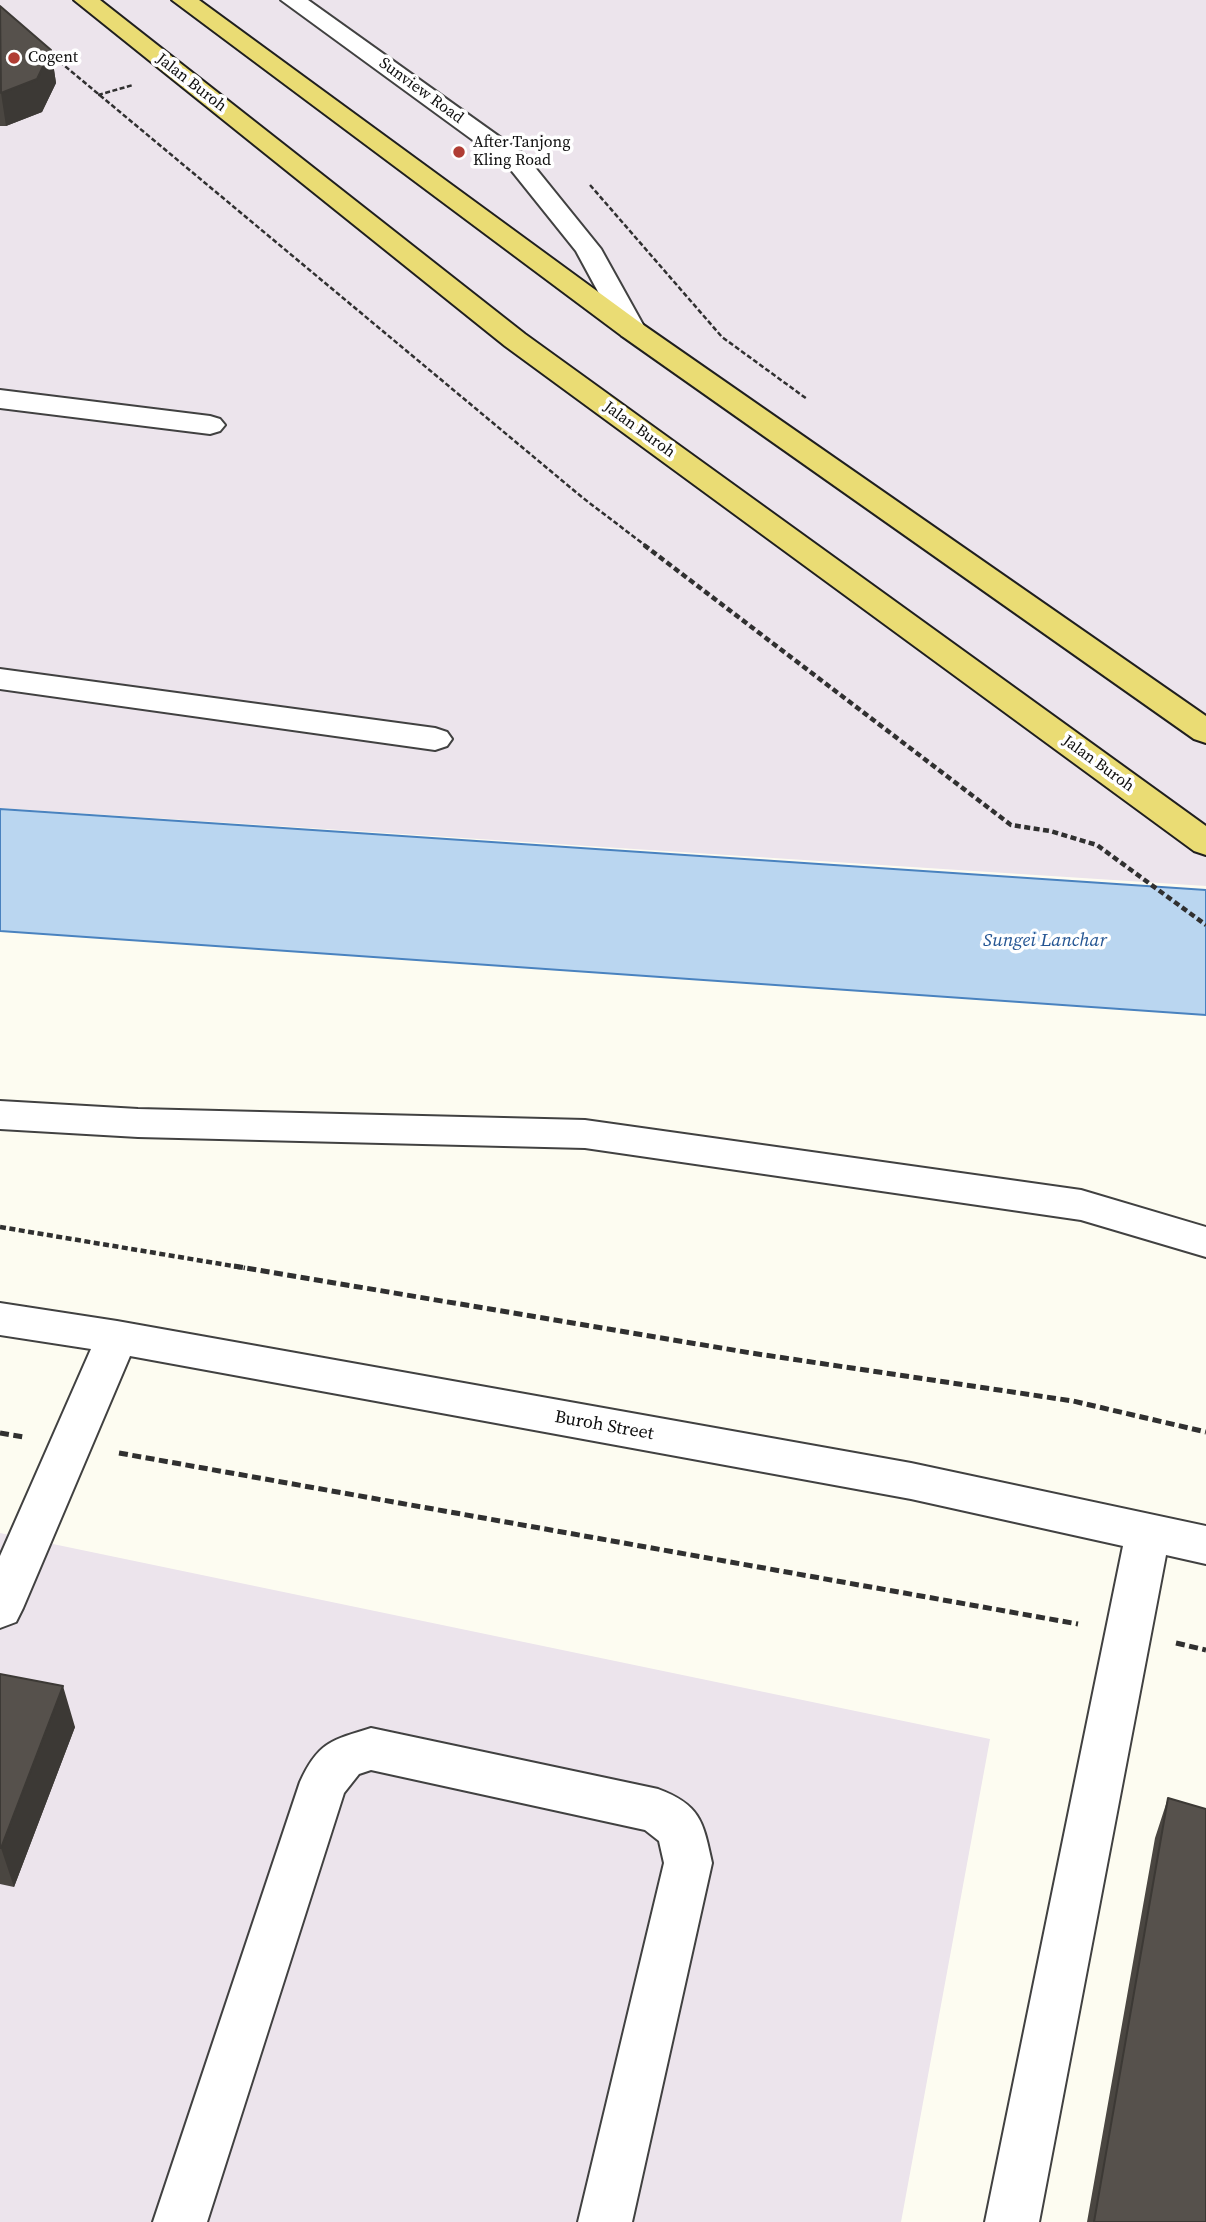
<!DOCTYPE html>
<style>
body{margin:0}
canvas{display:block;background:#fdfcf1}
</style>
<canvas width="1206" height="2222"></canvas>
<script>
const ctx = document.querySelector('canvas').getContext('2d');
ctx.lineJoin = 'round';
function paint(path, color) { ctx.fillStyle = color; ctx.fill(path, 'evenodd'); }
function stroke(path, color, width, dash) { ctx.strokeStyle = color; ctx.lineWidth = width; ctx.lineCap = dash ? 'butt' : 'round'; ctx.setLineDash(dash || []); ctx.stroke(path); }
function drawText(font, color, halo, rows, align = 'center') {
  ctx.font = font + ' "Source Serif 4",serif'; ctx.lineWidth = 7; ctx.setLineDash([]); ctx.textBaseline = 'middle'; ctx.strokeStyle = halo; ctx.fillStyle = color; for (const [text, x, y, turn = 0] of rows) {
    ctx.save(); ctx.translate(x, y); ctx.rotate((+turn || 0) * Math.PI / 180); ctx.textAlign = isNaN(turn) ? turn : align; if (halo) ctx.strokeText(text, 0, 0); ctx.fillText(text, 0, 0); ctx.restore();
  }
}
paint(new Path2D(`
 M0,0H1206V886L0,808Z
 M0,1533L990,1739L901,2222H0Z`), '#ece4ec');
const water = new Path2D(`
 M0,809L1206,890V1015L0,931Z`);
paint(water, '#bad6f0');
stroke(water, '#4982bf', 2);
const minor = new Path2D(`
 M281,0H308L525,155L601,249L646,330L642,336L632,338L622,336L576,251L507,165Z
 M0,390L210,416L220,419L225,425L220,431L210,434L0,408Z
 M0,669L435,728L447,732L452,739L447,746L435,750L0,689Z
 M0,1101L138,1109L585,1120L1081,1190L1206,1227V1257L1081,1220L585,1148L138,1137L0,1129Z
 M0,1303L117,1321L911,1463L1206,1526V1564L1166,1555L1039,2222H985L1123,1546L911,1499L130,1356L23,1608L16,1622L0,1628V1556L91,1349L0,1335Z
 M371,1728L658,1789C701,1805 703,1822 712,1863L632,2222H578L664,1863L659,1841L645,1830L371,1770L359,1774L344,1793L207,2222H153L300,1782C318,1742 332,1740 371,1728Z`);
const major = new Path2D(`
 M74,0H100L525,334L1206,826V855L1194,851L505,346Z
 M172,0H199L642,324L1206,716V743L1194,739L622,336Z`);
stroke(minor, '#414141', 4);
stroke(major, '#1f1f1f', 4);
stroke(new Path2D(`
 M48,52L583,498L646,546
 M98,95L133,85
 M590,185L722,337L807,399`), '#303030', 2.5, [5, 2.5]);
stroke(new Path2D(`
 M644,545L1011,825L1050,831L1097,845L1206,925
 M0,1227L245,1268`), '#303030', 4.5, [6, 3.5]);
stroke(new Path2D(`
 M234,1266L751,1353L1073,1401L1206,1432
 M0,1433L24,1437
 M119,1453L1078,1624
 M1176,1643L1206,1650`), '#303030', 5, [9, 4.5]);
paint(minor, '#fff');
paint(major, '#eadc74');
paint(new Path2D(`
 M0,6L51,50L56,83L42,112L6,126H0Z
 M0,1674L75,1727L14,1887L0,1884Z
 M1168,1798L1206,2222H1087L1155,1838Z`), '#4a4641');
paint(new Path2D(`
 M51,50L56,83L42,112L6,126L1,93Z
 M63,1686L75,1727L14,1887L1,1848Z`), '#3c3935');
const building = new Path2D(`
 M0,6L51,50L37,79L1,93Z
 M0,1674L63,1686L1,1848H0Z
 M1168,1798L1206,1809V2222H1094Z`);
paint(building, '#56514c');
stroke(building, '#3c3935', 2);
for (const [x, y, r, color] of [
 [14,58,7,"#b03d34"],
 [459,152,7,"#b03d34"]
]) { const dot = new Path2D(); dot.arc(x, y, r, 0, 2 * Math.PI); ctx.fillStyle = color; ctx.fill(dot); stroke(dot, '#fff', 2.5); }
drawText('16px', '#0e0e0e', '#fff', [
 ["Cogent",28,58],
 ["After Tanjong",473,143],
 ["Kling Road",473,161]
], 'left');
drawText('16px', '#0e0e0e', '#fff', [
 ["Jalan Buroh",191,83,38],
 ["Sunview Road",421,91,36],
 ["Jalan Buroh",639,430,36],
 ["Jalan Buroh",1098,764,36]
]);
drawText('18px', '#0e0e0e', '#fff', [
 ["Buroh Street",604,1426,10]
]);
drawText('italic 19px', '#245593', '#fff', [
 ["Sungei Lanchar",1045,941]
]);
</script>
